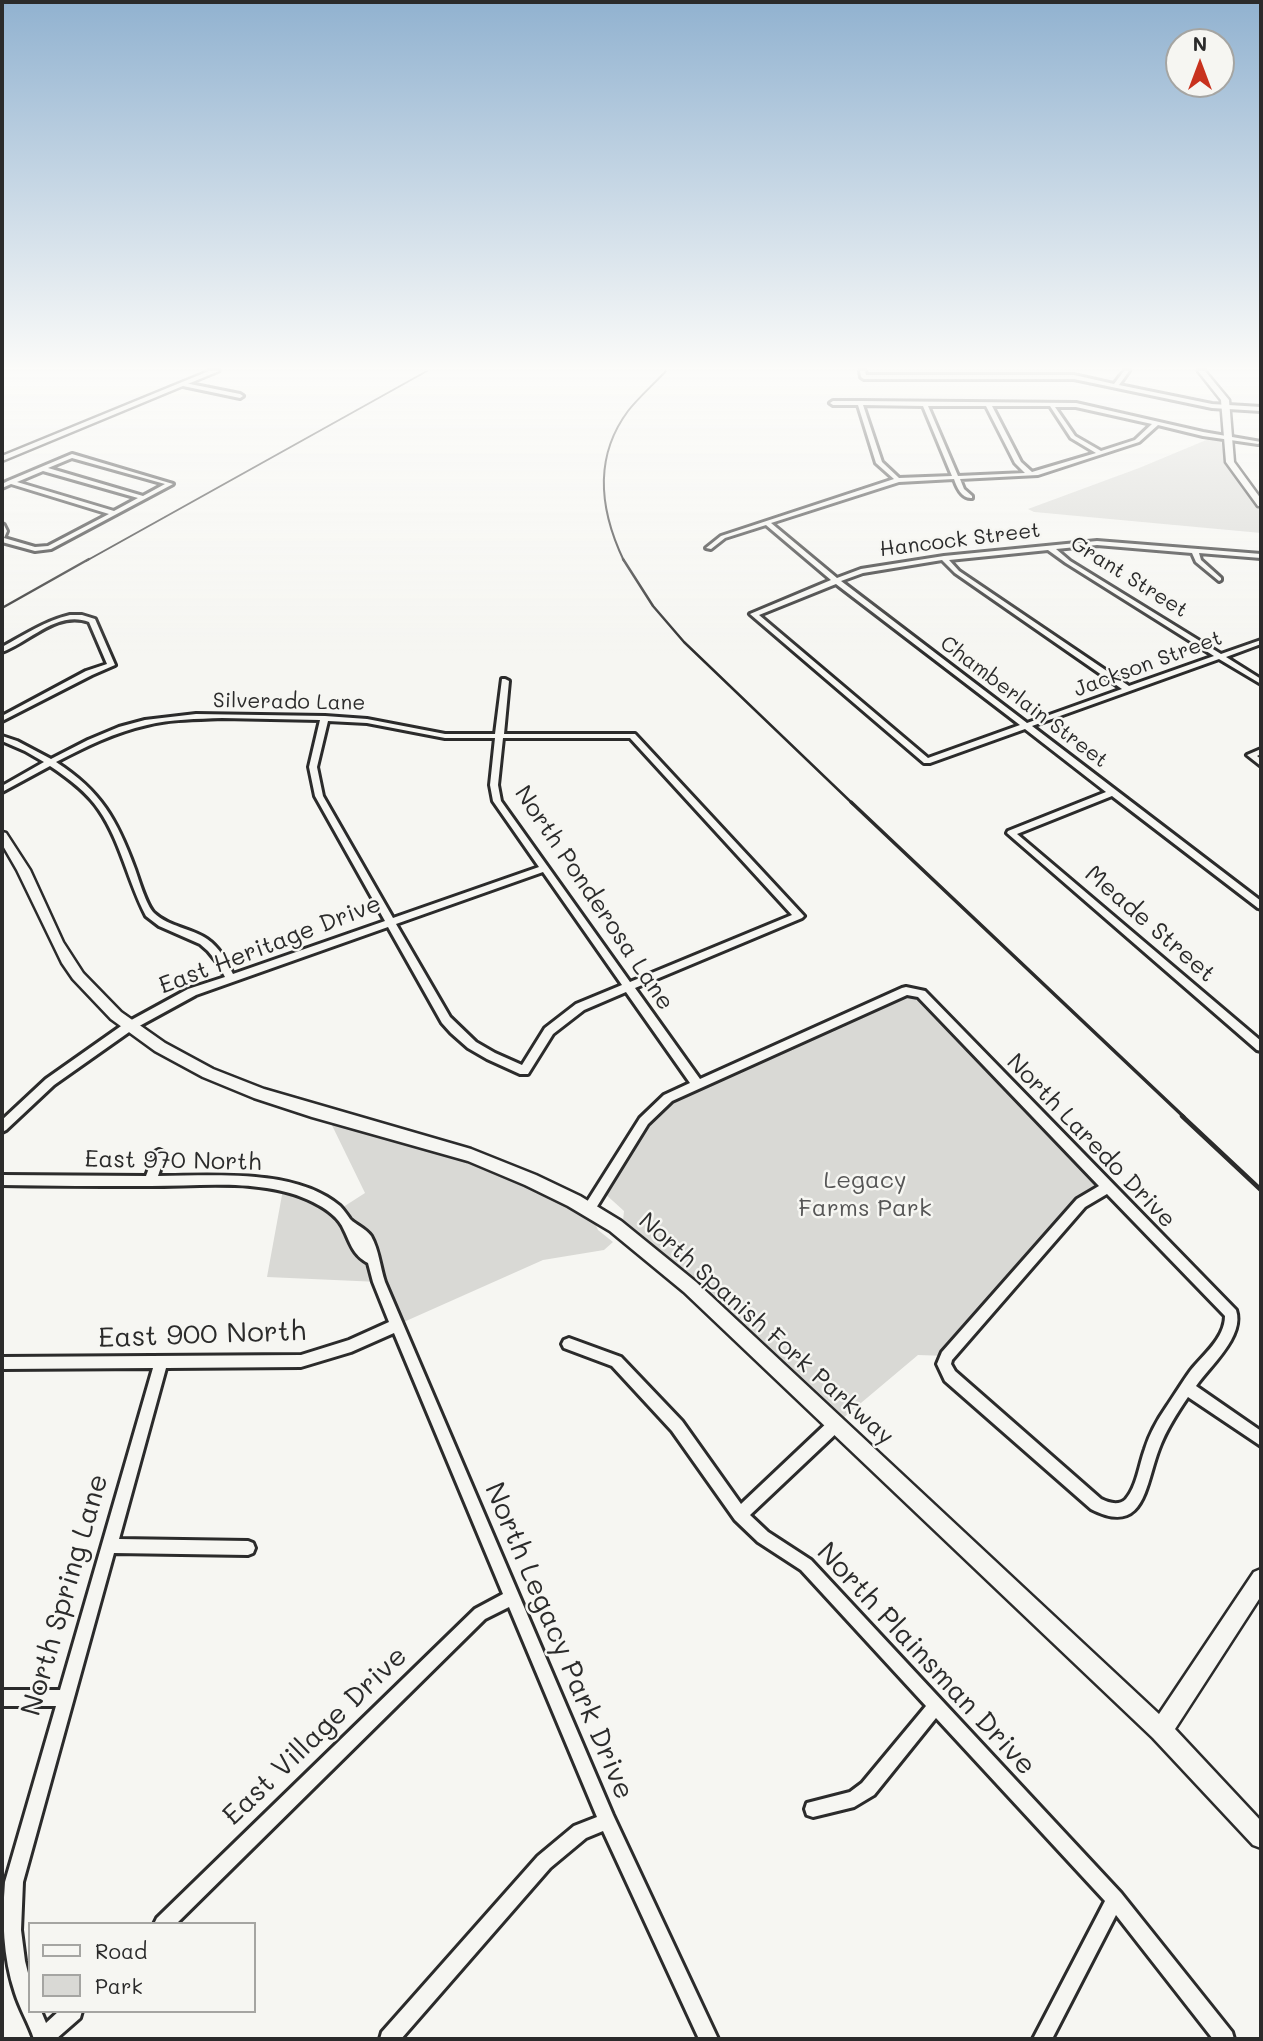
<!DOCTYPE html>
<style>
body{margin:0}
#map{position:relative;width:1263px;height:2041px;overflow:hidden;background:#f6f6f2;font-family:Mali,sans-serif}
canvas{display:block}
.frame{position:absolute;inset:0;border:4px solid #2b2b2b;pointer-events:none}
.legend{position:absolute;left:28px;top:1922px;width:228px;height:91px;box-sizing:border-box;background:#f6f6f2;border:2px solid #a5a5a2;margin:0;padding:9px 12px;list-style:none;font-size:21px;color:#2b2b2b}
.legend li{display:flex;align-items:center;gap:14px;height:35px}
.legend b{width:35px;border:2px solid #a5a5a2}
.north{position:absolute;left:1165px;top:28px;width:70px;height:70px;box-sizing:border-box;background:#f6f6f2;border:2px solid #a5a5a2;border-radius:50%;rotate:0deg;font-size:19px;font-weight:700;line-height:28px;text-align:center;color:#2b2b2b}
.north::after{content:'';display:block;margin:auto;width:24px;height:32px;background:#c8321e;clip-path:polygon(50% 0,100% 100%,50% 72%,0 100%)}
</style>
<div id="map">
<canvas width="1263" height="2041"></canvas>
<div class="frame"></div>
<ul class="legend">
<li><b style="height:9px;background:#f6f6f2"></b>Road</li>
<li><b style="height:19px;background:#d9d9d5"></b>Park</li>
</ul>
<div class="north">N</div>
</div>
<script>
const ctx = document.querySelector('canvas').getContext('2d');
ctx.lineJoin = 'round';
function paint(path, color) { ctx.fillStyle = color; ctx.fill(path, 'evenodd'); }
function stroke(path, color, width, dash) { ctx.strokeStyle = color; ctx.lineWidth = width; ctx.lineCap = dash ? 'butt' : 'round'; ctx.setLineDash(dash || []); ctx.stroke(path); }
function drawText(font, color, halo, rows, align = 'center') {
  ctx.font = font + ' Mali,sans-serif'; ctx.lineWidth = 5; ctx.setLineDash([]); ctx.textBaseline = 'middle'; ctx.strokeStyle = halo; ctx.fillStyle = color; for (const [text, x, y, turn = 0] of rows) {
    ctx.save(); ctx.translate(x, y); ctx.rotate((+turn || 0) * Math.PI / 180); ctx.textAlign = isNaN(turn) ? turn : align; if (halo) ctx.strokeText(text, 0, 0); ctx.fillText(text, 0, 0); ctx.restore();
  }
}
paint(new Path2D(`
 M1211,438L1221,441L1227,467L1261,511V533L1034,512L1028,509L1139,468Z
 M914,991L1106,1188L1081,1203L947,1356L918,1355L836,1424L622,1231L624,1211L603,1192L651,1109Z
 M326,1113L429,1142L589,1209L598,1230L613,1242L604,1250L543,1260L397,1325L379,1282L267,1277L284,1184L337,1211L365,1193Z`), '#d9d9d5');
const street = new Path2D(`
 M860,371H865L866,375H1074L1114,384L1124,371H1129L1119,385L1212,404L1261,407V411L1212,408L1074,379H864L861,377Z
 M185,383L240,394L243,396L240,398L183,386Z
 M860,401L1076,403L1203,432L1261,442L1258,444L1203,436L1158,425L1139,442L1038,475L960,479L964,489L972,496V498C962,499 957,488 954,479L899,482L771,523L837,578L861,569L944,556L1097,541L1261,554V558L1199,553L1201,560L1221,578V580L1219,581L1196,562L1192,553L1097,545L1056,549L1070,561L1221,654L1261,640V644L1226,657L1261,679V684L1219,659L1032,726L1261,901V909L1258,908L1112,796L1017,834L1261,1041V1051L1257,1050L1007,833L1008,831L1106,792L1025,729L930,763H924L750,614L831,580L766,525L725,538L711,549L706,548L721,536L894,479L876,463L858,405H833L830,403L833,401ZM863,405L923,406L952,476L899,478L882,462ZM928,406H986L1015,463L1025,473L958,476ZM992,406H1050L1071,438L1096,453L1032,472L1021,462ZM1055,407H1076L1152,424L1135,440L1101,451L1075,436ZM1048,550L1066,563L1214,656L1129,686L959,571L949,560ZM942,560L955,573L1122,689L1027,723L841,581L863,573ZM836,584L1020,725L928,758L759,615Z
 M72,454L173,484L51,549L35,551L2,542V524L4,525L7,531L4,538L35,547L48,546L109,514L11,484L2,488V484L8,481ZM72,458L165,484L143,496L48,468ZM43,471L138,498L114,511L17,482Z
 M70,615H82L95,619L115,665L92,675L2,721V716L86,671L107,664L89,622C57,610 30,642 2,652V647C24,635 45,621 70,615Z
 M502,679H505L509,681L504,734H635L804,916L802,918L635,988L700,1079L902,988L906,987L925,991L1236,1310C1245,1336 1210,1366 1196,1386L1261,1431V1446L1188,1397C1177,1413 1166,1430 1159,1449C1145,1485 1145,1537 1091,1509L945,1381L937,1364L942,1352L1077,1199L1099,1186L918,997L907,995L672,1101L648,1124L593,1213L589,1214L585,1213L583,1209L585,1205L640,1118L664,1095L690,1083L626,992L584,1010L553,1034L528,1074H520L487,1059L468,1048L451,1033L442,1023L388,927L196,995L132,1030L54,1085L6,1130L2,1132V1120L46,1079L124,1024L188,989L225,977L217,962L208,951L200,944L159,926L146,916C128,882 121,842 99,810C87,792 68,778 50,766L2,792V786L44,762L25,751L2,741V736L17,741L51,759L88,740L119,727L145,720L196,714L325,716L367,719L445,734H495ZM222,718L320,720L309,767L315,796L385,921L233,974C226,961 220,948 207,939C191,928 169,927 154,913C146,905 139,880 135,869C117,820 101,791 56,762C85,747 115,732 147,725C171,719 197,719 222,718ZM328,721L367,723L445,738H495L490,785L493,801L539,867L393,918L323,796L317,767ZM503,738H630L792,915L630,982L501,801L498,785ZM543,872L622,985L576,1004L545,1028L522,1065L495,1053L476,1042L450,1017L396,924ZM1107,1194L1225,1316C1225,1338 1203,1355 1191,1370C1183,1381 1175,1394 1167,1406C1158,1419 1150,1433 1145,1449C1139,1465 1137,1486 1126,1499C1119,1506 1109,1503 1101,1499L955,1371L951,1364L952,1360L1085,1207Z
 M1261,749V754L1257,756L1261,759V766L1247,755Z
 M159,1150L163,1152L165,1155L158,1176C213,1176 295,1168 340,1206C344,1210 347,1215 350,1219C356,1225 365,1228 371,1236C379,1250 380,1267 385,1282L613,1815L718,2039H699L603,1831L586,1838L550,1868L401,2039H380L382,2032L538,1856L574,1826L597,1817L509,1607L485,1619L176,1924H154L157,1918L475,1609L503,1594L394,1333L351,1352L301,1367L166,1368L119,1539L248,1541L253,1543L255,1548L253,1553L248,1555L114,1553L23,1882L21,1930L25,1961L30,1981V2011H41L46,2023L59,2011H82L80,2018L56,2039H34C29,2024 20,2009 15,1993C3,1957 2,1919 5,1882L56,1706H2V1690H60L153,1368L2,1369V1357L301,1355L349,1340L389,1322L373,1282L368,1263C353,1255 351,1244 344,1230C339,1217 325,1208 313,1202C266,1178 202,1186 151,1186C101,1186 51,1186 2,1185V1175L146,1176L155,1152Z
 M569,1338L621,1357L682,1421L741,1504L831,1419L836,1417L841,1419L843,1424L841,1429L750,1515L768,1532L811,1560L1121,1893L1232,2032L1234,2039H1213L1116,1915L1052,2039H1033L1105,1901L936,1718L874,1795L854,1807L813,1817L807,1815L805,1809L807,1803L850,1792L862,1783L926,1706L801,1570L758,1542L735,1520L672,1431L612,1366L564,1348L562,1344L564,1340Z`);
const secondary = new Path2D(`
 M209,371H219L2,461V456Z
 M1198,371H1205L1229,400L1234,462L1261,499V506H1258L1226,462L1221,400Z
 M2,832L6,833L30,870L63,942L83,973L121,1012L165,1043L213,1069L264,1089L471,1149L536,1175L580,1196L621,1221L696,1282L1159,1714L1254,1572L1261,1569V1596L1175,1729L1261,1821V1848L1253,1845L1153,1738L684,1292L610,1231L568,1206L525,1185L468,1161L312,1117L254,1098L203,1077L155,1051L111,1019L73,979L62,963L17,870L2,844Z`);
stroke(street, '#2b2b2b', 6);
stroke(secondary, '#2b2b2b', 5);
paint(street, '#f6f6f2');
paint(secondary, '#f6f6f2');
stroke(new Path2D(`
 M86,561L427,371
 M624,561C600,511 593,458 628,411C639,397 654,384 666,371`), '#2b2b2b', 2);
stroke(new Path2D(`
 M623,559L653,606L684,642L853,804
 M2,608L89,559`), '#2b2b2b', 2.5);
stroke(new Path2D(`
 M851,802L1184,1117`), '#2b2b2b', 3.5);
stroke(new Path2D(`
 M1182,1116L1261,1190`), '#2b2b2b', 4.5);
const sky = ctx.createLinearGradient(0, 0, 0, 657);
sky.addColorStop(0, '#91b2d0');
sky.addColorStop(0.56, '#fbfbf9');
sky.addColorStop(1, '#fbfbf900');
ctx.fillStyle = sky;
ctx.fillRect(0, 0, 1263, 657);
drawText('21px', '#2b2b2b', '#f6f6f2', [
 ["Hancock Street",960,540,-7],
 ["Grant Street",1129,577,32],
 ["Jackson Street",1148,664,-20],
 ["Silverado Lane",289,702,1],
 ["Chamberlain Street",1024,702,37]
]);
drawText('24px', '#2b2b2b', '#f6f6f2', [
 ["North Ponderosa Lane",594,898,56],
 ["Meade Street",1150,924,41],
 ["East Heritage Drive",270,945,-21],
 ["North Laredo Drive",1091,1141,46],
 ["East 970 North",173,1161,1],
 ["North Spanish Fork Parkway",766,1329,42]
]);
drawText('24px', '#565656', '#f6f6f2', [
 ["Legacy",865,1181],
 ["Farms Park",865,1209]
]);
drawText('28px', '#2b2b2b', '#f6f6f2', [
 ["East 900 North",202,1335,-2],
 ["North Spring Lane",65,1595,-74],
 ["North Legacy Park Drive",559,1641,67],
 ["North Plainsman Drive",926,1659,47],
 ["East Village Drive",315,1736,-44]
]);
</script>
